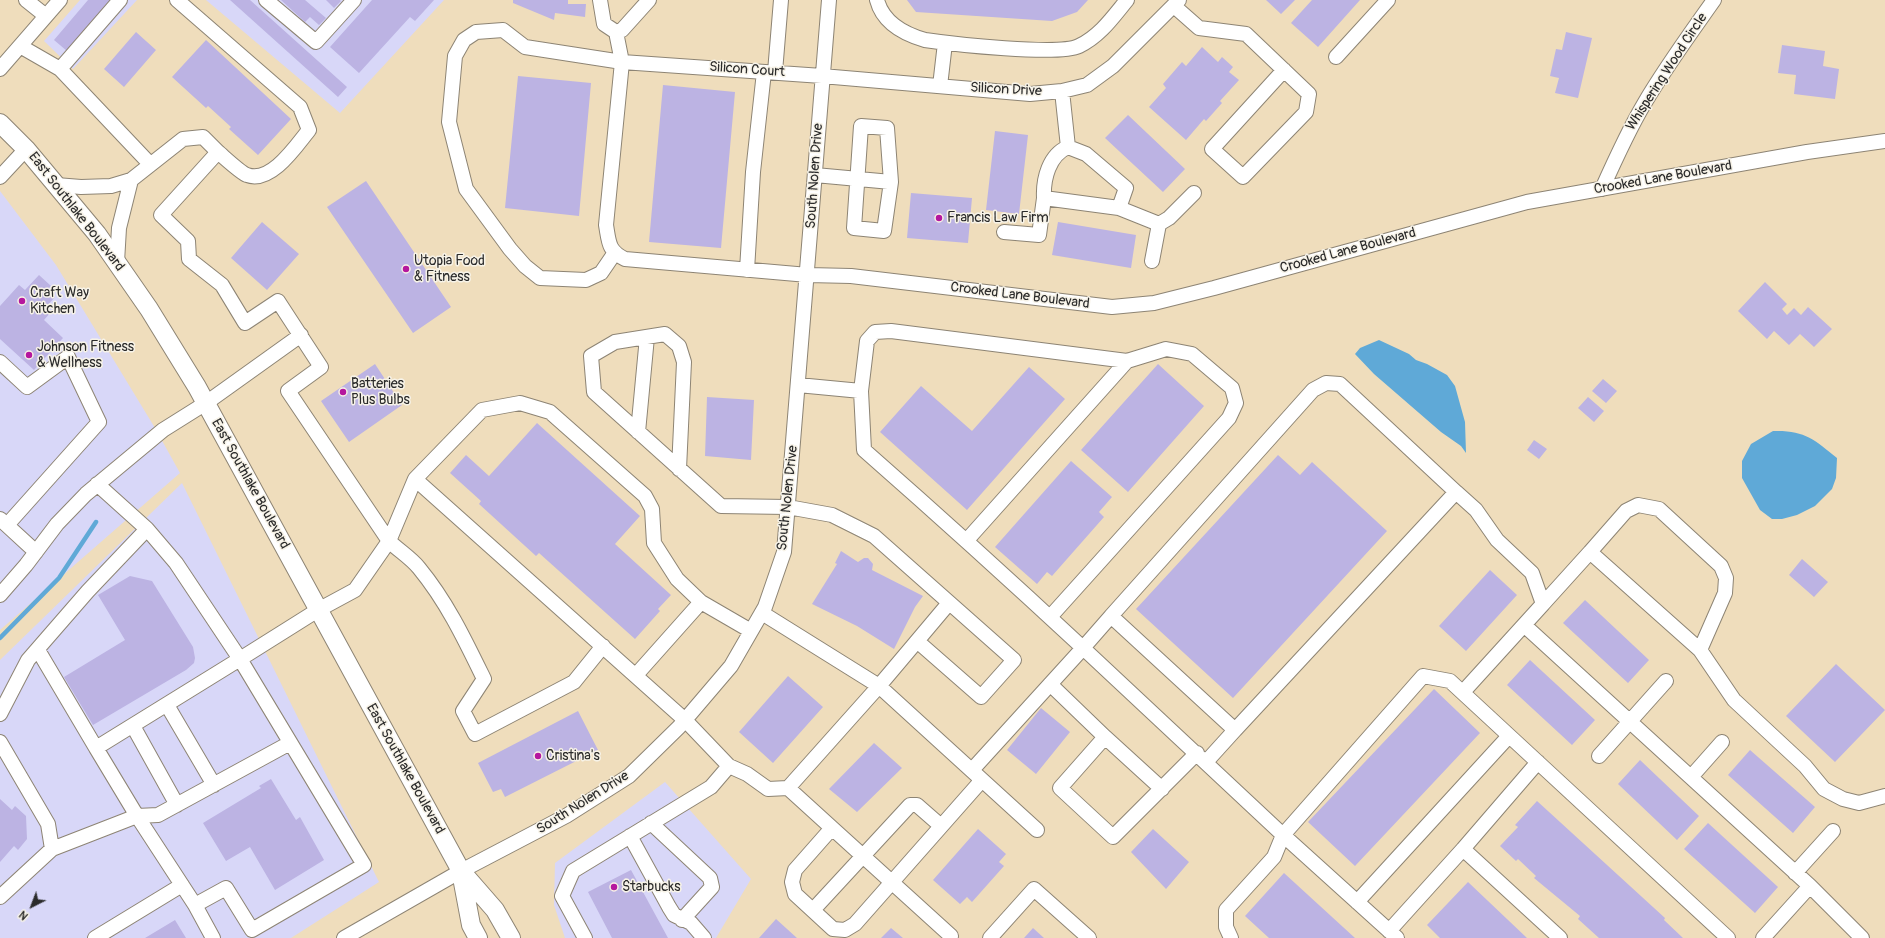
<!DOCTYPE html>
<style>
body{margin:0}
#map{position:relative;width:1885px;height:938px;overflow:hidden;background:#efddbc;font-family:Pangolin,sans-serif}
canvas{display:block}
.north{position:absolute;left:12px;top:886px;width:40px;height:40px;-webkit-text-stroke:3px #f7f3e8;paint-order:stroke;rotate:222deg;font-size:11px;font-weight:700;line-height:16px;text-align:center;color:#2b2b2b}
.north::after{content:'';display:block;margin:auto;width:14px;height:18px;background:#2b2b2b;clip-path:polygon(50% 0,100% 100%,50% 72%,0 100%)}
</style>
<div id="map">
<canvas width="1885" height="938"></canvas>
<div class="north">N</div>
</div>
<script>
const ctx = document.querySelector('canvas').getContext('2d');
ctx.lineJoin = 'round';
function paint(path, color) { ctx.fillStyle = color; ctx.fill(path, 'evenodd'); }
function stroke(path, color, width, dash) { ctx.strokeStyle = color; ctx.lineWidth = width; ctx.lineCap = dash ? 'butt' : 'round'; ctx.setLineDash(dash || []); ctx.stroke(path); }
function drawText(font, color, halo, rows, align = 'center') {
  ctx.font = font + ' Pangolin,sans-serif'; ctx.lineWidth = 3; ctx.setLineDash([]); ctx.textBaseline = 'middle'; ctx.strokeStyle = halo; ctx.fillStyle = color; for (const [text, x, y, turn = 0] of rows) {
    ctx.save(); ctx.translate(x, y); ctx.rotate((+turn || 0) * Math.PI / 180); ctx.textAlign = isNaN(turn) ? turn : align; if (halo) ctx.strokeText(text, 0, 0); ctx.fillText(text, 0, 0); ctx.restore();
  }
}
paint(new Path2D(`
 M80,0H137L73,69L44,41Z
 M206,0H444L340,113Z
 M0,191L56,265L155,428L180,473L0,630Z
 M182,483L379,882L291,938H0V660Z
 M665,782L751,879L716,938H565L554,905L555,863Z`), '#d8d7f8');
paint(new Path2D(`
 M1379,340L1409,354L1416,360L1427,364L1447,375L1455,386L1465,422L1466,453L1461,446L1441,432L1374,374L1355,354L1360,348Z
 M1773,431C1804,430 1814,439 1837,458L1836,478L1832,489L1815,506L1797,515L1782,519H1772L1760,510L1742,478V461L1751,444Z`), '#5fa9d7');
stroke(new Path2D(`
 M0,638L59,578L96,522`), '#5fa9d7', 4.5);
paint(new Path2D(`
 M88,0H111L67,51L54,40Z
 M230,0H250L347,87L338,97Z
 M281,0H305L326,18L319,25L310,17L305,22Z
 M326,0H340L341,1L334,8Z
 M372,0H434L415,21L410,17L359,73L330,47Z
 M513,0H568V4H586L585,17L555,13L554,20L513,3Z
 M907,0H1088L1077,12L1052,21L916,12Z
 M1266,0H1295L1281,14Z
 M1312,0H1360L1318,47L1291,23Z
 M136,32L156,50L124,87L104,69Z
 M1566,32L1592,38L1578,98L1555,93L1559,78L1550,76L1556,49L1562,50Z
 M206,40L291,119L258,155L229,129L231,127L208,106L206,108L172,77Z
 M1782,45L1825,51L1823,66L1839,69L1835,99L1794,94L1796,75L1778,73Z
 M1202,47L1218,62L1222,57L1233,67L1229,72L1239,80L1220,101L1222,103L1206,121L1204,119L1186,140L1149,107L1166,88L1163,84L1182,62L1186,66Z
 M518,76L591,83L579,216L505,208Z
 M663,85L735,92L721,248L649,242Z
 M1128,115L1185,169L1163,192L1105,138Z
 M995,131L1028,135L1019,214L986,210Z
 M366,181L451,307L413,333L327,207Z
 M911,193L972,198L968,243L907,238Z
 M262,222L299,254L267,290L231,258Z
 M1058,222L1136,235L1131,268L1052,255Z
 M39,275L51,286L47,290L55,297L45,308L50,313L44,320L63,338L34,370L0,339V306L19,285L25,290Z
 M1765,282L1787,304L1782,309L1787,315L1794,308L1801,315L1808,307L1832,329L1814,347L1800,334L1789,345L1774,331L1767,339L1738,311Z
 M375,364L402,405L349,442L321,401Z
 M1158,364L1204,406L1128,492L1081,450Z
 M1029,367L1065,399L967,510L880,432L921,386L972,431Z
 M1603,379L1617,391L1606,403L1592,391Z
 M707,397L754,400L751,460L705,456Z
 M1588,397L1604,411L1594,422L1578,408Z
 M537,423L640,516L615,544L671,595L658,609L660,611L635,639L539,553L536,556L479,504L481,501L450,473L466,455L489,476Z
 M1534,440L1547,449L1539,459L1527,450Z
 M1278,455L1300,475L1312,462L1387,531L1233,698L1136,609Z
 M1071,461L1112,497L1099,512L1104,517L1052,576L1047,572L1037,584L995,547Z
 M841,551L858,562L864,558H868L873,564L872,570L923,596L915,607L894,649L857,626L812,604L837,564L835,563Z
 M1802,559L1828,582L1814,597L1789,575Z
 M1490,570L1517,595L1466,651L1439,626Z
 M130,576L152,581L193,647L195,658L194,663L186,670L93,725L64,677L125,640L98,595Z
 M1585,600L1649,660L1628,683L1563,623Z
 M1530,660L1595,720L1572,745L1507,685Z
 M1836,664L1885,710L1835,762L1786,716Z
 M788,676L823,707L773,763L739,732Z
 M1434,689L1480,733L1355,866L1308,822Z
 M1041,708L1070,732L1036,774L1007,750Z
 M578,711L598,750L505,797L501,789L493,792L478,763Z
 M874,743L902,768L857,812L829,789Z
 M1750,750L1815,807L1793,833L1728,775Z
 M1640,760L1699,816L1677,840L1618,784Z
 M271,779L296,820L300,817L324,860L275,890L250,847L226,861L203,823L261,788L259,786Z
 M0,799L12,810L15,806L26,816L27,839L18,850L14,846L0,862Z
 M1537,801L1665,918L1664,920L1683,938H1599L1578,919L1580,916L1534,878L1536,876L1518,859L1516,861L1500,846L1518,827L1515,825Z
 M1708,823L1778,887L1755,913L1684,849Z
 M978,829L1006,854L999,862L1004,866L972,902L967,897L960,904L933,880Z
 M1153,829L1189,862L1166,889L1131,852Z
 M631,870L668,938H612L588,892Z
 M1284,873L1355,938H1269L1245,916Z
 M1468,882L1527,938H1440L1427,925Z
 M776,919L797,938H759Z
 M175,920L186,938H145Z
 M891,928L903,938H881Z
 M1033,928L1044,938H1024Z`), '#bcb3e3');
const minor = new Path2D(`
 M26,0L46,16
 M177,0L300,107L309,130C296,146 271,184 247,175C241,173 224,157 218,152
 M266,0L316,42L354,0
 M600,0L604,24L616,32L622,30L649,0
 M877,0C883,23 904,34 925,40C952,44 1059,56 1079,46C1100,36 1113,17 1127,0
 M1179,0L1113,66L1087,85L1062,91L1030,94L822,76L622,62L606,225C609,242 608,251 625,259L808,275L851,276L1112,307L1154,303L1214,288L1527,202L1807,152L1885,141
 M1174,6L1199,28L1246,34L1309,94L1306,112L1243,177L1212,149L1284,70
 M20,46L60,69L150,164
 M1336,57L1388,0
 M0,69L60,0
 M60,69L120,0
 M775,72L781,0
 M940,86L945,43
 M1062,91L1068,147C1049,155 1043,179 1044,198L1119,208L1126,188L1086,154L1068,147
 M861,126L887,128L891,182L884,231L854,228Z
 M815,175L891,182
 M0,177L26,149
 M56,185L81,187L111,186L131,180L183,139L203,137L218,152L161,215L188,241L189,259L222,285L245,323L278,301L321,367L288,391L389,541
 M1602,189C1615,160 1628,131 1644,104C1665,68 1690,34 1714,0
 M1119,208L1159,224L1152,261
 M1159,224L1169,218L1194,193
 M1004,232L1039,235L1044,198
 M614,254L601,273L586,280L540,278L525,266L510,249L466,189L449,122L455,56L464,40L476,32L503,30L525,47L622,62L616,32
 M117,262L119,228L131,180
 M747,270L753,172L764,72
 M0,362L27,387L68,357L99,422L7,525
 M798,385L861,391
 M638,432L647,337
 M679,469L684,362L679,346L665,334L615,342L591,356L594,392L721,506L788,507L832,515L874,536L1014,660L981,697L917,641L949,603
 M97,484L147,529
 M0,519L36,552
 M967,540L1127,361
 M389,541L415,479
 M0,595L26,565L57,524L86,494L163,430L206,403L301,335
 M1543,604L1590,552
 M762,613L879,686L1037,830
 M1111,616L1313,390L1326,383L1340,384L1456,492
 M1524,625L1810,886
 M38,650L96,748
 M1700,650L1725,593L1726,578L1721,566L1659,509L1638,505L1626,511L1590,552L1700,650L1734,700L1805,766L1824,789L1843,799L1859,803L1885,796
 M636,675L701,602
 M1050,684L1105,737L1060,788L1113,837L1197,753
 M167,705L214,785
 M0,714L28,660L88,591L147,529L176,563L240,659L96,748L137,816L195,905L213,938
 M133,726L177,805
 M1235,730L1456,492L1476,510L1497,540L1532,573L1543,604L1463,692
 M1105,737L1162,789
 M0,742L48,824L52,849
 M1599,756L1666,681
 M1206,762L1235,730L1111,616L1083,648L1283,835L1423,676L1450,681L1728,938
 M729,766L747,774L768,789L788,788L832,828L795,870L792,882L795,894L833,929L845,930L855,924L982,780
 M972,770L1083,648C1011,581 938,515 864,450L861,391L867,341L875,332L891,331L1127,361L1166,349L1192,354L1232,388L1236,403L1229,418L1050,617
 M1691,777L1722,742
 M788,788L879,686L917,641
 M651,823L710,878L712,887L682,920
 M832,828L951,936
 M630,836L669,907L674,915L691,923L704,938
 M1463,849L1560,938
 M1795,873L1833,831
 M0,897L52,849L137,816L158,815L290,743
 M1357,902L1509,736
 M195,905L226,888L252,930L364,865L240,659L318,610L355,590L389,541C398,550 411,558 419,568C447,602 465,640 484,679L463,711L475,734L574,682L603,646
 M813,910L910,805H917L941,826
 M1389,931L1463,849L1538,762
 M95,938L182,885
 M344,938L461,871L566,816L629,776L679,727L731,666L765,607L784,552L829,0
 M585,938L562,896L573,871L711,787L729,766L685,720L415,479L482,410L520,403L550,412L645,496L652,509L654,543L677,579L701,602L751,631
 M990,938L1034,889L1089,938
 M1231,938L1226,927V910L1274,857L1283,835L1397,938
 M1763,938L1810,886L1862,938`);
const major = new Path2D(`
 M0,123L26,149L97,234L149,309L197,387L461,871L495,910L511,938
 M461,872L471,925L478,938`);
stroke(minor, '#8d8474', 16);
stroke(major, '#8d8474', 20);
stroke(minor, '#fff', 14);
stroke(major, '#fff', 18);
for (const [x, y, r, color] of [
 [939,218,4,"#b5179e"],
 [406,269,4,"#b5179e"],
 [22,301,4,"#b5179e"],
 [29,355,4,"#b5179e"],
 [343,392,4,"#b5179e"],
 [538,756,4,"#b5179e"],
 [614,887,4,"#b5179e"]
]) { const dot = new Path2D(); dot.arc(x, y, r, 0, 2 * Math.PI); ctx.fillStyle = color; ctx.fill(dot); stroke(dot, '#f7f3e8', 1.5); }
drawText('14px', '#2b2b2b', '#f7f3e8', [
 ["Silicon Court",747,70,4],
 ["Whispering Wood Circle",1667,72,-57],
 ["Silicon Drive",1006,90,3],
 ["South Nolen Drive",815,176,-86],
 ["Crooked Lane Boulevard",1663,178,-10],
 ["East Southlake Boulevard",76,212,52],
 ["Crooked Lane Boulevard",1348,251,-15],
 ["Crooked Lane Boulevard",1020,296,7],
 ["East Southlake Boulevard",250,484,61],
 ["South Nolen Drive",788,498,-84],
 ["East Southlake Boulevard",405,769,61],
 ["South Nolen Drive",583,803,-32]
]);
drawText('14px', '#2b2b2b', '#f7f3e8', [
 ["Francis Law Firm",947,218],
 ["Utopia Food",414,261],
 ["& Fitness",414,277],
 ["Craft Way",30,293],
 ["Kitchen",30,309],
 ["Johnson Fitness",37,347],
 ["& Wellness",37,363],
 ["Batteries",351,384],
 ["Plus Bulbs",351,400],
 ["Cristina's",546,756],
 ["Starbucks",622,887]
], 'left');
</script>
